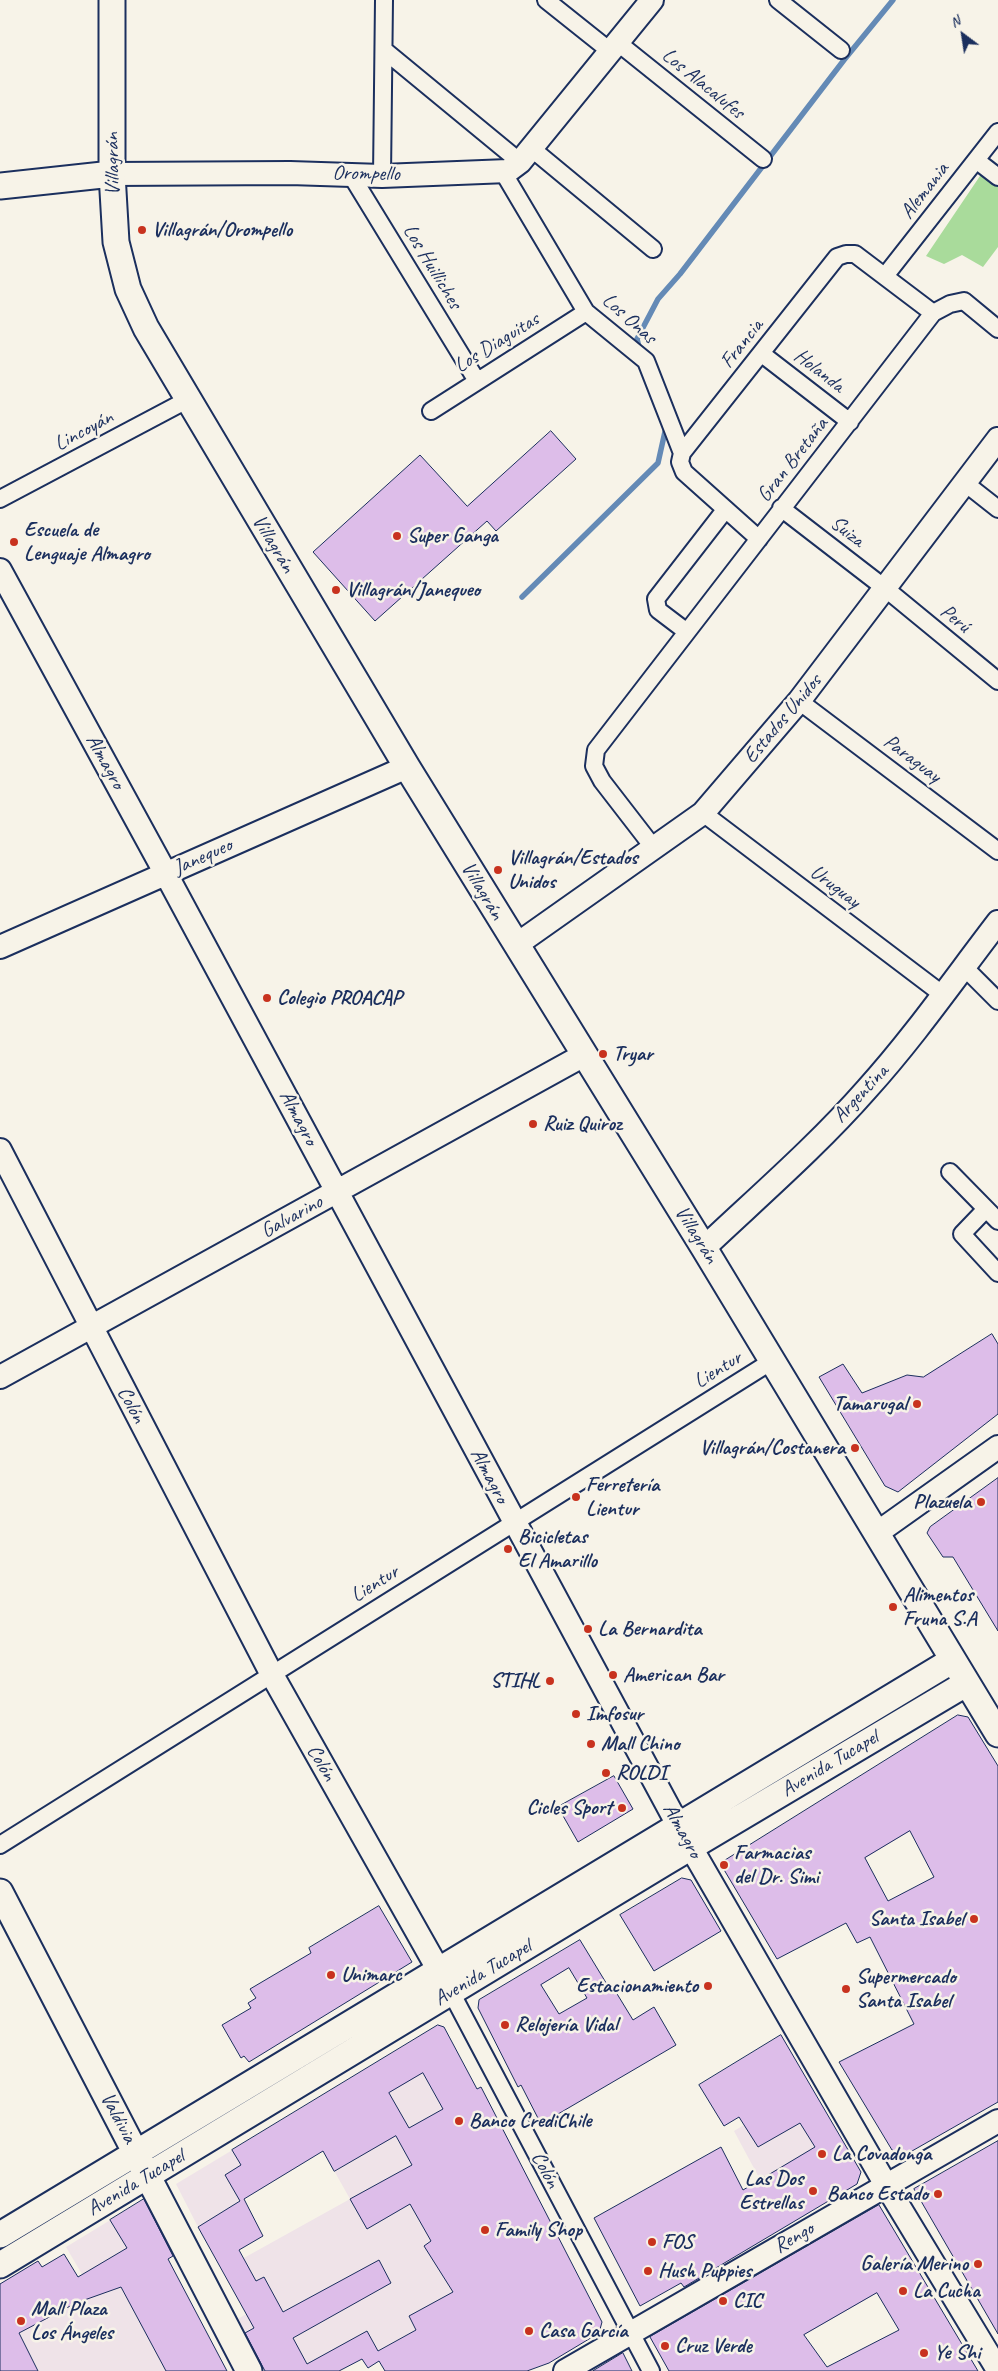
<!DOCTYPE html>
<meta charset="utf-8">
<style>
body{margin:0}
#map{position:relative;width:998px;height:2371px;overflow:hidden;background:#f7f3e8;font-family:Caveat,sans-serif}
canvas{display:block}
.north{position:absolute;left:938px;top:10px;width:50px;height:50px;-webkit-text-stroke:4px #f7f3e8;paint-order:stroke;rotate:329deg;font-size:14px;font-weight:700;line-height:20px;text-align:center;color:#1b2f5e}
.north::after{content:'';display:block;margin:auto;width:18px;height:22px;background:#1b2f5e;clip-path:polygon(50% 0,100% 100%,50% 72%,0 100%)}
</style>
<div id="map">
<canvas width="998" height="2371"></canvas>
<div class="north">N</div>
</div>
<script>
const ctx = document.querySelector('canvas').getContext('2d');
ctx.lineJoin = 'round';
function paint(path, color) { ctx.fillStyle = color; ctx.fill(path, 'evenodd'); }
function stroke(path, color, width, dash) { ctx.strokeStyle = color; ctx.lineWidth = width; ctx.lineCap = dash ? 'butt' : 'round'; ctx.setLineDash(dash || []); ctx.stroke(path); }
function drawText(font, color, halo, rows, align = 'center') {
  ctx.font = font + ' Caveat,sans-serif'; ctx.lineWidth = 5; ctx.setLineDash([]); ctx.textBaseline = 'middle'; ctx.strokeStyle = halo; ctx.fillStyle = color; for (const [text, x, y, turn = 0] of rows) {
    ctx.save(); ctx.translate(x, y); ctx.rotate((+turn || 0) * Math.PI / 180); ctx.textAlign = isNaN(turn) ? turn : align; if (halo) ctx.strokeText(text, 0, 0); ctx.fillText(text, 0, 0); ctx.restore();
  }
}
paint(new Path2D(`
 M438,2025L444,2027L476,2089L481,2087L602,2322L599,2333L439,2318L339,2371H265L238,2319L246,2314L224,2269L350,2199L323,2151Z
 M810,2085L861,2172L857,2184L785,2226L734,2131Z
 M254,2137L278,2178L198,2227L176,2184Z
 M145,2199L175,2255L168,2260L227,2371H0V2284L38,2261L58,2296L86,2281L66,2247Z`), '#efe3e8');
paint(new Path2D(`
 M982,173L998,184V247L983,267L962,255L944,264L926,256Z`), '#a9db9b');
stroke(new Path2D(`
 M640,351L637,339L658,299L680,274L844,60L893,0
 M522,597L658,463L666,427`), '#648ab6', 5.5);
const building = new Path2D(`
 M551,431L576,459L496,531L487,521L375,621L313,552L420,455L467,506Z
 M992,1334L998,1344V1414L898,1492L885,1486L819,1377L843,1364L862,1393L907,1375L923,1377Z
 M998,1478V1631L953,1557H943L927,1533L930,1527Z
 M958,1715L968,1717L998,1766V2102L905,2155L892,2150L839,2062L914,2024L870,1937L857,1943L846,1923L777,1959L723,1868L724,1861ZM910,1831L934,1877L888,1901L865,1858Z
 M614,1776L633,1809L578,1842L558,1807Z
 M682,1878L691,1880L721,1931L654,1971L620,1915Z
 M379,1906L412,1962L249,2062L244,2056L241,2058L222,2025L251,2008L248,2003L256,1998L250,1989L311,1953L309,1948Z
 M580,1940L608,1986L611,1984L633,2020L654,2007L676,2045L541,2124L521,2085L518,2087L478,2008L479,2000ZM569,1968L587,1998L559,2014L541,1985Z
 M438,2025L444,2027L477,2089L481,2087L602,2322L599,2333L549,2363L527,2371H385L379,2361L368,2368L362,2359L339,2371H265L245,2333L254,2328L198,2227L240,2201L225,2175L241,2165L232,2150ZM423,2073L443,2109L409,2128L389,2093ZM396,2136L412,2165L350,2199L367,2229L410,2204L431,2241L424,2246L453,2292L409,2316L416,2330L378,2351L367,2331L307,2364L293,2338L391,2283L379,2260L283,2312L264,2277L256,2281L239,2250L263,2236L244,2199L323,2151L334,2171Z
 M781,2035L861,2172L857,2184L684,2287L681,2283L640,2306L594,2218L721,2147L743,2190L815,2147L800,2123L758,2147L739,2117L724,2126L699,2085Z
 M998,2141V2334L914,2189Z
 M144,2199L173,2256L168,2259L227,2371H166L121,2287L76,2303L19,2333L38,2371H0V2284L38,2261L42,2267L64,2254L78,2277L127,2248L110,2220Z
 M879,2205L978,2371H669L650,2337ZM877,2293L899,2330L827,2367L804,2335Z
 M623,2353L632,2371H593Z`);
paint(building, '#ddbde9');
stroke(building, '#1b2f5e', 1);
const street = new Path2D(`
 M546,0L610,51
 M778,0L841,50
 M617,42L763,159
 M384,50L520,162
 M531,148L653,249
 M976,160L998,177
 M503,172L586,312L646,361L682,453
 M351,175L477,381
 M382,176L384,0
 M885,276L998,132
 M762,354L850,422
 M431,411L586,312
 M965,483L998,509
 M0,499L187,400
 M781,508L886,589L998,681
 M759,539L684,472L680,462L682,453L837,257L846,254H855L933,313
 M687,632L658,610L656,599L725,510
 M799,701L998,851
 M703,813L942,994
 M653,847L602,781L594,766L596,750L933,313L950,304L964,301L998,329
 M964,967L998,1001
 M950,1172L998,1221
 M986,1209L962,1234L998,1273
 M0,1845C257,1683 515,1523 772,1361
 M451,1992L651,2371`);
const secondary = new Path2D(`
 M112,174L290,173L382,176L508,171L520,162L652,0
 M0,570L166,874L678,1825L886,2185L998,2370
 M516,945L703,813L799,701L998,439
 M0,947L407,767
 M0,1150L271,1673L447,1985
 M704,1248C759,1196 817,1146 867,1089C914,1037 955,978 998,922
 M0,1377L584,1055
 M877,1533L998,1447
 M565,2371L998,2121`);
const primary = new Path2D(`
 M112,0V174L116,242L128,289L146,328L407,767L704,1248L998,1734
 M0,186L112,174
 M0,1892L249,2371
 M0,2235L953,1660
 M0,2265L664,1863L967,1683`);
stroke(street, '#1b2f5e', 20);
stroke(secondary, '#1b2f5e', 26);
stroke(primary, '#1b2f5e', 29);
stroke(street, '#f7f3e8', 16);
stroke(secondary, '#f7f3e8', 22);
stroke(primary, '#f7f3e8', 25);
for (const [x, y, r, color] of [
 [142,230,5,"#c8321e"],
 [397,536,5,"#c8321e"],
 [14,542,5,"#c8321e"],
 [336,590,5,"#c8321e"],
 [498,870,5,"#c8321e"],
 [267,998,5,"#c8321e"],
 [603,1054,5,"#c8321e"],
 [533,1124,5,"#c8321e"],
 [917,1404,5,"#c8321e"],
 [855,1448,5,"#c8321e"],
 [576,1497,5,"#c8321e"],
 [981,1502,5,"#c8321e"],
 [508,1549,5,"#c8321e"],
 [893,1607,5,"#c8321e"],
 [588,1629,5,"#c8321e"],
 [613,1675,5,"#c8321e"],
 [550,1681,5,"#c8321e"],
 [576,1714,5,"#c8321e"],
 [591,1744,5,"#c8321e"],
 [606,1773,5,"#c8321e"],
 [622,1808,5,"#c8321e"],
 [724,1865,5,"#c8321e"],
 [974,1919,5,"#c8321e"],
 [331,1975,5,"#c8321e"],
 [708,1986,5,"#c8321e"],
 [846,1989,5,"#c8321e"],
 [505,2025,5,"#c8321e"],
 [459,2121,5,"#c8321e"],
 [822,2154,5,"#c8321e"],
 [813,2191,5,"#c8321e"],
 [938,2194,5,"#c8321e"],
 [485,2230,5,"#c8321e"],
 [652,2242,5,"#c8321e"],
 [978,2264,5,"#c8321e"],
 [648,2271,5,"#c8321e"],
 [903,2291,5,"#c8321e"],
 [723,2301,5,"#c8321e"],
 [21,2321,5,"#c8321e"],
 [529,2331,5,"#c8321e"],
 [665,2346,5,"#c8321e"],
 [924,2353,5,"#c8321e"]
]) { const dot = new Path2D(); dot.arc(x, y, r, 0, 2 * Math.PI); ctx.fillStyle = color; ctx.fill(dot); stroke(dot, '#f7f3e8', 2); }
drawText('21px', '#1b2f5e', '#f7f3e8', [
 ["Los Alacalufes",703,84,39],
 ["Villagrán",113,164,-91],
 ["Orompello",366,174,1],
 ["Alemania",925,191,-52],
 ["Los Huilliches",432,267,59],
 ["Los Onas",629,319,42],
 ["Los Diaguitas",497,343,-32],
 ["Francia",742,344,-52],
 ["Holanda",819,371,38],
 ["Lincoyán",84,431,-28],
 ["Gran Bretaña",793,460,-52],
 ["Suiza",847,532,38],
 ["Villagrán",273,544,59],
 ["Perú",955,619,39],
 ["Estados Unidos",783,719,-50],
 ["Paraguay",912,759,37],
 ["Almagro",105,762,61],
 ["Janequeo",203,857,-24],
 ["Uruguay",835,887,37],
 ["Villagrán",482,891,59],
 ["Argentina",861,1094,-47],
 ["Almagro",298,1118,62],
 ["Galvarino",292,1217,-29],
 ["Villagrán",696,1235,58],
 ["Lientur",718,1370,-32],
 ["Colón",131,1405,62],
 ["Almagro",489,1476,62],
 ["Lientur",375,1584,-32],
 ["Colón",321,1763,60],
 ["Avenida Tucapel",830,1764,-31],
 ["Almagro",682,1831,61],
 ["Avenida Tucapel",483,1973,-31],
 ["Valdivia",118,2118,62],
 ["Colón",545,2170,62],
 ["Avenida Tucapel",136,2183,-31],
 ["Rengo",794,2238,-30]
]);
drawText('bold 21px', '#1b2f5e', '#f7f3e8', [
 ["Villagrán/Orompello",152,230],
 ["Escuela de",24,530],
 ["Lenguaje Almagro",24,554],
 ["Super Ganga",407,536],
 ["Villagrán/Janequeo",346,590],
 ["Villagrán/Estados",508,858],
 ["Unidos",508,882],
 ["Colegio PROACAP",277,998],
 ["Tryar",613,1054],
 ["Ruiz Quiroz",543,1124],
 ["Tamarugal",907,1404,"right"],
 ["Villagrán/Costanera",845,1448,"right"],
 ["Ferretería",586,1485],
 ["Lientur",586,1509],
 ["Plazuela",971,1502,"right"],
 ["Bicicletas",518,1537],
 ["El Amarillo",518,1561],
 ["Alimentos",903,1595],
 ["Fruna S.A",903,1619],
 ["La Bernardita",598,1629],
 ["American Bar",623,1675],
 ["STIHL",540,1681,"right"],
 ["Imfosur",586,1714],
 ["Mall Chino",601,1744],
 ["ROLDI",616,1773],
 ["Cicles Sport",612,1808,"right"],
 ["Farmacias",734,1853],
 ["del Dr. Simi",734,1877],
 ["Santa Isabel",964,1919,"right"],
 ["Unimarc",341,1975],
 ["Supermercado",856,1977],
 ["Santa Isabel",856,2001],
 ["Estacionamiento",698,1986,"right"],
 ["Relojería Vidal",515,2025],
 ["Banco CrediChile",469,2121],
 ["La Covadonga",832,2154],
 ["Las Dos",803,2179,"right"],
 ["Estrellas",803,2203,"right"],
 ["Banco Estado",928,2194,"right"],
 ["Family Shop",495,2230],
 ["FOS",662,2242],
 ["Galería Merino",968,2264,"right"],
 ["Hush Puppies",658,2271],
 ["La Cucha",913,2291],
 ["CIC",733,2301],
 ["Mall Plaza",31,2309],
 ["Los Ángeles",31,2333],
 ["Casa García",539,2331],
 ["Cruz Verde",675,2346],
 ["Ye Shi",934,2353]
], 'left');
</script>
